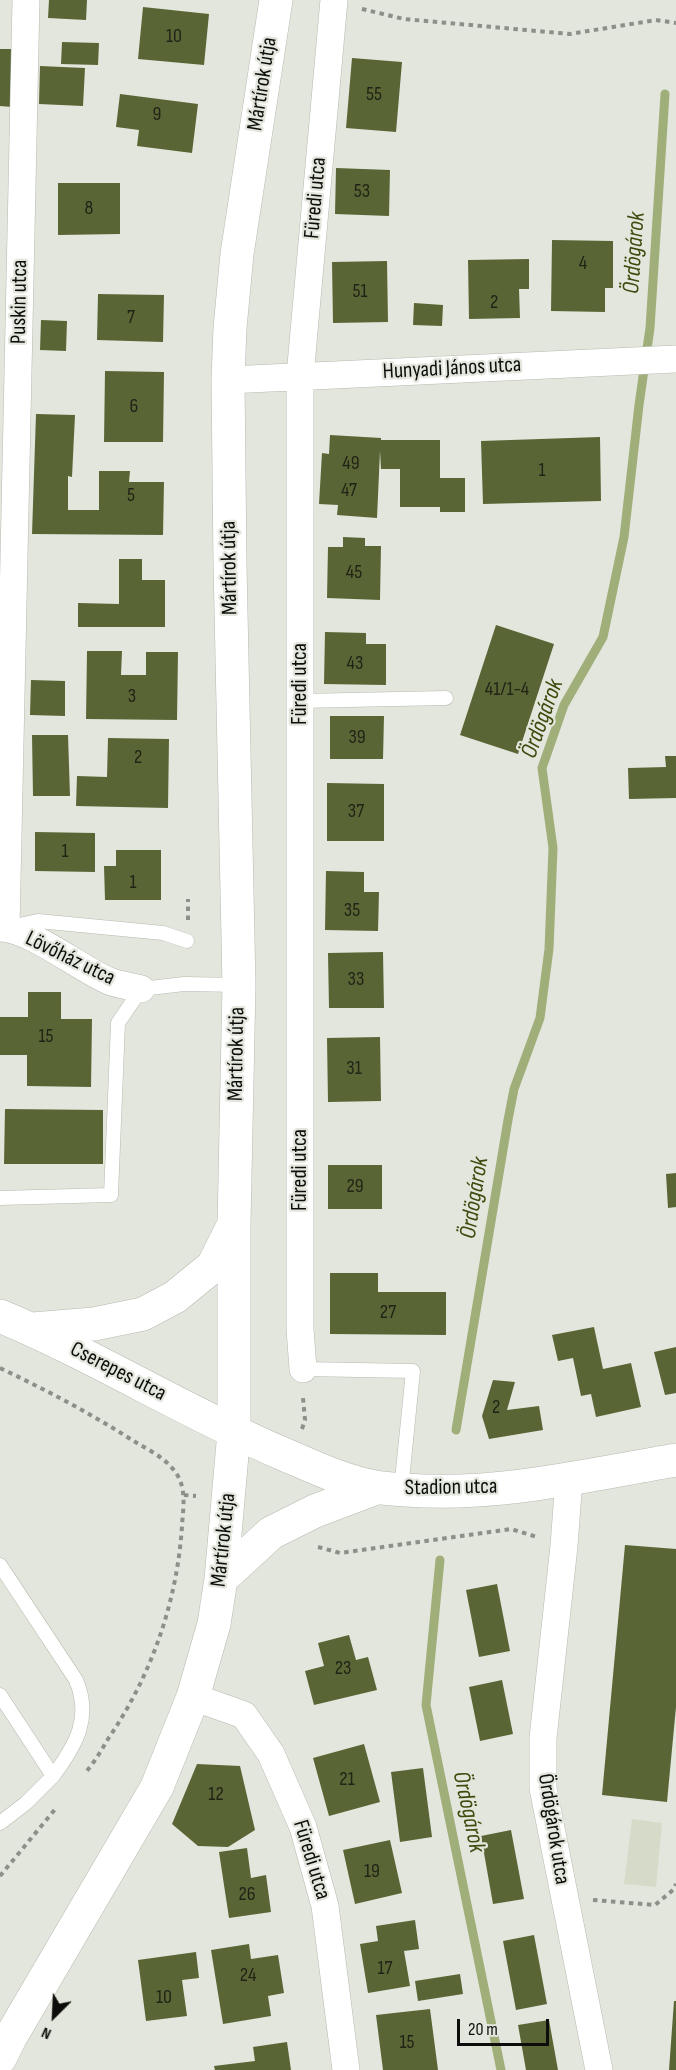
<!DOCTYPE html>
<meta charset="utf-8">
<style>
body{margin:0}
#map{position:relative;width:676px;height:2070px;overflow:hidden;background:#e3e6dc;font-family:"Sofia Sans Condensed",sans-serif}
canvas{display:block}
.north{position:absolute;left:24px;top:1986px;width:60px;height:60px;-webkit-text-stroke:4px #e3e6dc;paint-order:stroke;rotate:204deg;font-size:16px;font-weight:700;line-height:24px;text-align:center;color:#0d0e0b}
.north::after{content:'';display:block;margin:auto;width:21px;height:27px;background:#0d0e0b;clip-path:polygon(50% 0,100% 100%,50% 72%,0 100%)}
.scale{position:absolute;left:457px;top:2019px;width:92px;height:27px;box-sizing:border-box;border:3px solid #0d0e0b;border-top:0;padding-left:8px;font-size:18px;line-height:21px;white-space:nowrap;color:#0d0e0b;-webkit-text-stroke:4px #e3e6dc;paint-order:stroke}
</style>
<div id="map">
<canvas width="676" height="2070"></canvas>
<div class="north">N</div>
<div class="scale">20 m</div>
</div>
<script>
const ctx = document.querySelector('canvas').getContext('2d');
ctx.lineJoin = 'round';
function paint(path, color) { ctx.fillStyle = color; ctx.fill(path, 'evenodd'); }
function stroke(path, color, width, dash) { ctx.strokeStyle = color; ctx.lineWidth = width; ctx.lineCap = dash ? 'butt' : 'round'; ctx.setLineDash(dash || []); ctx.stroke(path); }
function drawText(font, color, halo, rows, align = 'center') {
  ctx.font = font + ' "Sofia Sans Condensed",sans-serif'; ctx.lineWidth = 4.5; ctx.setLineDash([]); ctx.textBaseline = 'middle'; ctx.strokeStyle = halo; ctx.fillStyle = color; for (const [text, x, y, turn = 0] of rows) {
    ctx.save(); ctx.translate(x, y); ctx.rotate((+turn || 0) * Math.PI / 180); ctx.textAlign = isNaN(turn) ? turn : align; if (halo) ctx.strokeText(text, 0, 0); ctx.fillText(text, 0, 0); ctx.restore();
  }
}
paint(new Path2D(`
 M632,1819L662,1823L656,1887L624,1884Z`), '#d6dbc9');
stroke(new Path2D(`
 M456,1430L508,1120L514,1089L540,1018L549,949L553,848L542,768L564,705L603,637L624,537L639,405L650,328L665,94
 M440,1560L426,1705L501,2070`), '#a0ae7a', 9);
paint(new Path2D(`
 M49,0H87L86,20L48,18Z
 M143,7L209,14L204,65L138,59Z
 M62,42L99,43L98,65L61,64Z
 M0,49H14L12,107L0,106Z
 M352,58L402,62L396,132L346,128Z
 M40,66L85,68L83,106L39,104Z
 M120,94L198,104L192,153L137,146L139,130L116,127Z
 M336,168L390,170L389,216L335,214Z
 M58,183H120V234L58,235Z
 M552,240L613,241V288H605V312L551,311Z
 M529,259V289H519L520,318L469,319L468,260Z
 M387,261L388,322L333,323L332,262Z
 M98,294L164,295L163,342L97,340Z
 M414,303L443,305L442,326L413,325Z
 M41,320L67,321L66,351L40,350Z
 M105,371L164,372L163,442H104Z
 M36,414L75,415L72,477L68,476V510H99V471H130L129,482H164L163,535L32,534Z
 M330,435L381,438V440H440V478H465V512H440V507H400V469H381L380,451L377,518L337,515L338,505L319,504L322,453L329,454Z
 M600,437L601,501L483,504L481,441Z
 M343,537L365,538V546H381L380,600L327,598L328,547H343Z
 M119,559H142V580H165V627H78V603L119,604Z
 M496,625L554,644L518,754L460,735Z
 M325,632L366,633V644H386V685L324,684Z
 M87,651H122L121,675H146V652H178L177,720L86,719Z
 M31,680L65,681V716L30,715Z
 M330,716H384L383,759H330Z
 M32,735H68L70,796H33Z
 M108,738L169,739L168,808L76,806L77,776L107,777Z
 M665,756H676V798L629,799L628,768L666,767Z
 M327,783L384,784V841H327Z
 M35,832L95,833V872L35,871Z
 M116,850H161V900H105L104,866H116Z
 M326,871L364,872V892H379L378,931L325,930Z
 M383,952L384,1008H329L328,953Z
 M28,992H61V1019H92L91,1087L27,1086V1055H0V1017H28Z
 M380,1037L381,1101L328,1102L327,1038Z
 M5,1109L103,1110V1164H4Z
 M328,1165H382V1209H328Z
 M676,1173V1207L668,1208L666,1174Z
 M330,1273H378V1292H446V1335L330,1334Z
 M594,1327L603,1369L631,1363L641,1407L596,1417L591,1394L581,1396L573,1358L558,1361L552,1335Z
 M676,1347V1393L665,1395L654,1352Z
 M493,1380L515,1382L507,1410L539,1406L543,1430L489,1439L482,1416Z
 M625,1545L676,1549V1707L667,1802L602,1795Z
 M497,1584L510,1651L479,1657L466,1590Z
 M349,1635L356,1660L368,1657L377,1690L314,1705L305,1671L324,1666L318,1643Z
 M502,1680L513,1734L480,1741L469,1687Z
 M364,1744L380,1802L329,1816L313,1758Z
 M197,1764L240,1766L255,1830L228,1847L198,1846L172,1824Z
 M423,1768L432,1837L400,1842L391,1772Z
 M511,1830L524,1899L493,1904L481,1836Z
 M390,1840L402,1893L355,1904L343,1850Z
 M247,1848L251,1878L266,1875L271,1912L229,1918L219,1852Z
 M415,1920L419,1949L404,1951L410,1986L368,1993L360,1944L378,1941L376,1926Z
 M534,1935L547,2004L516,2010L503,1941Z
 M249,1944L251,1959L278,1955L284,1993L268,1996L271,2016L223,2024L211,1950Z
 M196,1952L199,1978L182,1980L187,2016L146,2021L138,1960Z
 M460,1974L463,1994L418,2001L415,1981Z
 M674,2001H676V2070H669Z
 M430,2009L438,2070H383L376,2015Z
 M549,2020L558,2070H526L518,2025Z
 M287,2042L291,2070H215L214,2066L255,2061L253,2047Z`), '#5a6535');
const lane = new Path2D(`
 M300,701L446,698
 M14,926L38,921L163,933L187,941
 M0,1198L111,1195L118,1023L141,989L184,984L239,985
 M303,1369L413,1371L401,1490
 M0,1565L76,1680C92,1718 76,1745 53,1776
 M0,1695L53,1776L26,1803L0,1823`);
const street = new Path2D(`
 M228,380L676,359
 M0,928C30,928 80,969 109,981C119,985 131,986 141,989
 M6,928L26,0
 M303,1369L300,1329V376L334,0
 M569,1479L564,1546L543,1738V1788L599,2070
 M193,1697L244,1715L271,1754L303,1827L325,1906L346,2070`);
const secondary = new Path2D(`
 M0,1316C96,1356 185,1412 281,1453C312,1466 342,1481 375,1487C385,1489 396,1489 406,1490C497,1497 587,1475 676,1460
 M33,1329L94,1324L143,1314L175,1297L213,1266L232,1228
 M221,1579L271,1533L315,1511L376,1488
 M0,2058L10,2038L157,1787L193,1697L214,1624L221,1579L234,1432V1224L239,985L230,565L228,380L230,328L237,254L276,0`);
stroke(lane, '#b6b9af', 15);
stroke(street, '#b6b9af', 28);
stroke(secondary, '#b6b9af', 34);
stroke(new Path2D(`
 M362,9L404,19L570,34L656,20L676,23
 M188,920V899
 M0,1368C46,1390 90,1413 132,1440C147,1449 166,1458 176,1473C187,1489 183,1508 182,1526C177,1603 151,1676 108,1739C101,1751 94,1763 85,1773
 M302,1429L305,1420L303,1398
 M184,1495L196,1496
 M318,1547L340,1553L511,1529L537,1537
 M0,1876L57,1807
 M593,1900L655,1905L673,1890L676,1884`), '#8d8f88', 4, [4.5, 4.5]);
stroke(lane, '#fff', 14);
stroke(street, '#fff', 27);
stroke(secondary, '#fff', 33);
drawText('20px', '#202416', null, [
 ["10",174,37],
 ["55",374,95],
 ["9",157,115],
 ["53",362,192],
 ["8",89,209],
 ["4",583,264],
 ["51",360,292],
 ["2",494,303],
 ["7",131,318],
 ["6",134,407],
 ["49",351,464],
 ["1",542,471],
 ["47",349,491],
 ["5",131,496],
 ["45",354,573],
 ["43",355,664],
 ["41/1-4",507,690],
 ["3",132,697],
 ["39",357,738],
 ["2",138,758],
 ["37",356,812],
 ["1",65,852],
 ["1",133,883],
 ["35",352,911],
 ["33",356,980],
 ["15",46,1037],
 ["31",354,1069],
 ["29",355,1187],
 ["27",388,1313],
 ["2",496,1408],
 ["23",343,1669],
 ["21",347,1780],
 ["12",216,1795],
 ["19",372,1872],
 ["26",247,1895],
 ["17",385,1969],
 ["24",248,1976],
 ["10",164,1998],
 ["15",407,2043]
]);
drawText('22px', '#0d0e0b', '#e3e6dc', [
 ["Mártírok útja",263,84,-81],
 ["Füredi utca",316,198,-85],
 ["Puskin utca",20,302,-89],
 ["Hunyadi János utca",452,369,-3],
 ["Mártírok útja",230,568,-91],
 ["Füredi utca",300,684,-90],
 ["Lövőház utca",70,959,26],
 ["Mártírok útja",237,1054,-89],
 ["Füredi utca",300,1170,-90],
 ["Cserepes utca",118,1372,27],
 ["Stadion utca",451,1488,-1],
 ["Mártírok útja",224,1540,-84],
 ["Ördögárok utca",553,1829,81],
 ["Füredi utca",311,1860,73]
]);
drawText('italic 24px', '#3f4a0f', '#e3e6dc', [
 ["Ördögárok",635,253,-86],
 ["Ördögárok",543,719,-70],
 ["Ördögárok",475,1198,-81],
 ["Ördögárok",468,1812,78]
]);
</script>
